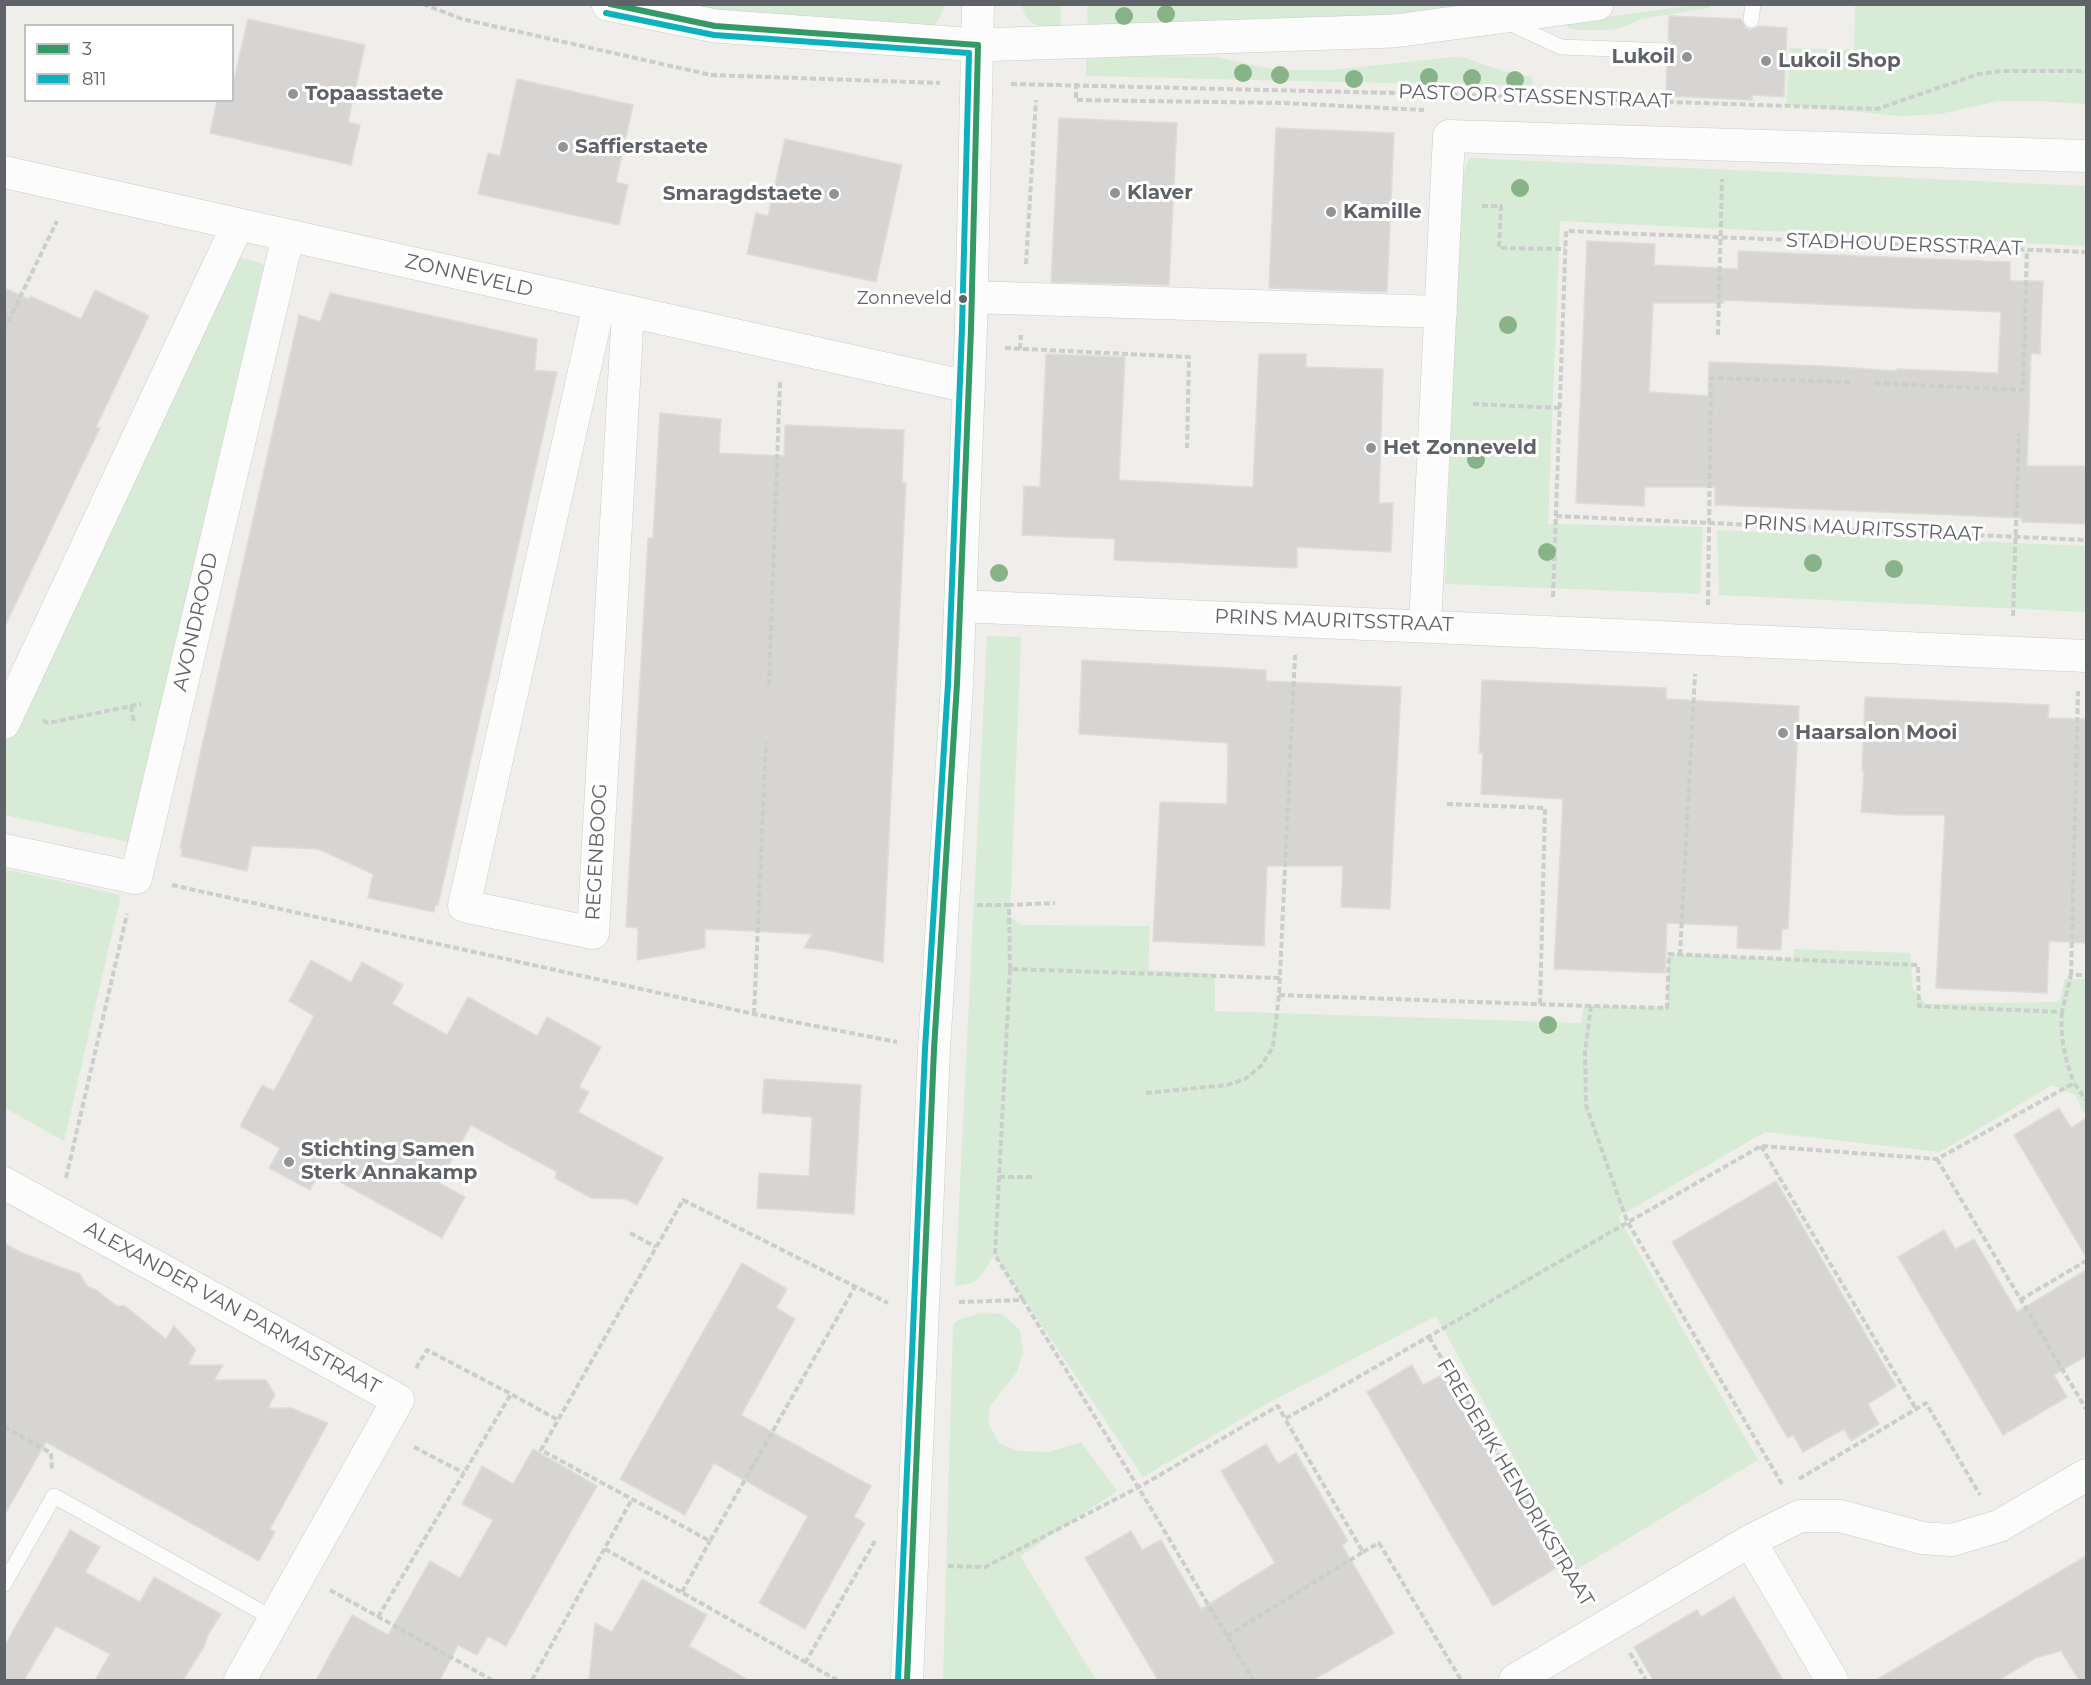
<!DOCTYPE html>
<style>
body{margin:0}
#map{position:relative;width:2091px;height:1685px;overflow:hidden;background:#efeeea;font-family:Montserrat,sans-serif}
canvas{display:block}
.frame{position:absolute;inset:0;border:6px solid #5f6368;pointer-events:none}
.legend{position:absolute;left:24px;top:24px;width:210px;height:78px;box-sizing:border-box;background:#fff;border:2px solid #bfc1c3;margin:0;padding:8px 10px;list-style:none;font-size:18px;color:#5f6368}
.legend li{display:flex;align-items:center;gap:12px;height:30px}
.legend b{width:30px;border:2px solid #bfc1c3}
</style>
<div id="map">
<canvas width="2091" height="1685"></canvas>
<div class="frame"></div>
<ul class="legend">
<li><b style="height:8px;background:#396"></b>3</li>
<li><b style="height:8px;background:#0eb0be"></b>811</li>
</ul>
</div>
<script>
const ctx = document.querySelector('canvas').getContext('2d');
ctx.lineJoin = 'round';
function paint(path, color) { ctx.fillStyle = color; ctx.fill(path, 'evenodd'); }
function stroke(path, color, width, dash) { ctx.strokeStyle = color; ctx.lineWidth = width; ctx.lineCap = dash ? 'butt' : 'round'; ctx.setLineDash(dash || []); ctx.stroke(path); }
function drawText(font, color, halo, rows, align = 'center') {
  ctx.font = font + ' Montserrat,sans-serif'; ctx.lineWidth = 6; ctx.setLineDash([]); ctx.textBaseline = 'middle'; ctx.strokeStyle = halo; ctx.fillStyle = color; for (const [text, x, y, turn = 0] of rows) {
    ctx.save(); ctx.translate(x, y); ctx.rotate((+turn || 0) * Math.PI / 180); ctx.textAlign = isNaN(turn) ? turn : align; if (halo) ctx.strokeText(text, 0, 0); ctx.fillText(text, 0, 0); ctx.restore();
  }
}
paint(new Path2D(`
 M1022,4L1060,5L1061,28C1041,28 1025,27 1022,4Z
 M668,5H944C939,23 938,24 920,29L820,25Z
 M1087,5H1502L1372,21L1088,28Z
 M1696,5H1710L1709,8L1640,19L1626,26L1611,30H1580L1568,28L1567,24L1568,22Z
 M1855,5H2086V104L2040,101H1999L1940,114L1900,116L1786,105L1790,48L1854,50Z
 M1129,56L1216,57L1277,70H1333L1453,57L1465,58L1503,71L1532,77L1533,85C1384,84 1235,79 1086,76V59Z
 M1469,158L2086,186V246L1560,221L1548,524L1703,527L1700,594L1445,584L1461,180Z
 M238,257L264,264L129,842L5,815L4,745Z
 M1717,530L2086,546V612L1719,595Z
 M987,636L1021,637L1010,916L1017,922L1023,925L1150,926L1148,970L1215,974V1011L1581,1023L1584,1006L1667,1008L1669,954L1793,959L1794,949L1910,953L1913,988L1926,1004L2057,1002L2060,1000L2065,979H2086V1117L2075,1095L2052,1085L1940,1152L1765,1132L1618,1217L1758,1460L1576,1570L1436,1316L1270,1402L1143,1477L995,1255C980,1274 983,1284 955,1286Z
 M5,869L121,895L64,1141L5,1108Z
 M980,1313L1002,1314L1020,1330L1023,1351L1017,1372L990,1406L988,1422L999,1443L1018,1451L1049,1452L1081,1442L1117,1491L1020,1556L1096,1680H943L953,1324L958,1320Z`), '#d8ebd6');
const building = new Path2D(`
 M1669,16L1741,19L1745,27L1750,30L1759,26L1787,28L1784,97L1752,95V100L1666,96L1667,61L1673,59L1678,52L1676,46L1668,41Z
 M248,19L365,45L348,122L360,125L351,165L210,133L217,100H232V88Z
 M517,79L633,105L616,182L628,185L619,225L478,194L488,153L500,156Z
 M1059,118L1177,123L1169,285L1051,282Z
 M1276,128L1394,133L1387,292L1269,288Z
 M785,139L902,165L876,282L747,254L756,213L768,216Z
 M1587,241L1655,244L1654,265L1738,269V251L2010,262V281H2043L2040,354L2031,353L2027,466H2086V524L2022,522V518L1715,505V487H1645L1644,506L1576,503ZM1724,300L2001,312L1998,373L1897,369V371L1825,366L1709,362L1708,396L1649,392L1653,303H1724Z
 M4,288L29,299L30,296L81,319L95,290L149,316L96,427L100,428L4,628Z
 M330,293L537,339L535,370L557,372L454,835L438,905H435L434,912L368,898L373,874L318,849L252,846L247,871L181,856L182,849L180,848L200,755L299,315L320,322Z
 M1046,354L1125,357L1119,480L1253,487L1259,354H1306V367L1383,369L1379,503H1393L1391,552L1297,547V568L1114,560L1115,539L1022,535L1024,486L1040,487Z
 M660,413L721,419L719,453L784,456L785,425L904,430L902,483H906L883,962L827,950L804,948L812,934L705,929V948L637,960L638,928L626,927L648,538H653Z
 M1082,660L1266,670V681L1401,687L1390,909L1341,907L1343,866H1267L1264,946L1153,941L1160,802L1227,804L1228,743L1079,734Z
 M1482,680L1666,688V699L1799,706L1788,929H1782L1781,950L1737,948L1738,926L1667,923L1665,973L1554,969L1563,799L1481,794L1483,753H1479Z
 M1865,697L2049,705L2048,718L2086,719V943L2049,941L2047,993L1936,988L1945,815H1899L1861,812L1864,771H1862Z
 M311,960L351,982L362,962L403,985L392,1004L447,1035L468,997L537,1036L547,1017L601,1047L579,1087L589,1092L578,1112L663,1158L637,1205L626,1199L591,1198L555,1178L557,1172L471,1125L439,1183L465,1197L442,1238L320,1171L310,1190L269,1168L280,1148L240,1126L262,1085L274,1091L314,1016L289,1001Z
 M764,1079L861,1085L854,1214L757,1208L759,1173L809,1176L812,1117L762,1113Z
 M2059,1108L2071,1128L2086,1118V1257L2014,1135Z
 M1776,1181L1896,1386L1868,1404L1879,1424L1851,1441L1844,1429L1803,1452L1793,1435L1788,1438L1780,1425L1672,1242Z
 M1944,1230L1955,1249L1974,1239L2017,1312L2086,1270V1356L2054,1375L2067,1397L2003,1435L1898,1257Z
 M4,1243L22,1253L80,1274L87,1286L96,1290L117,1306H125L166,1339L174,1326L196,1350L188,1365H223L214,1380H266L275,1395L268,1408H291L328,1423L270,1529L275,1532L259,1561L46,1442L4,1516Z
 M742,1263L787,1289L776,1308L795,1319L741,1415L871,1486L854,1517L865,1523L805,1629L759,1603L808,1516L714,1463L685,1515L620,1479Z
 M1412,1365L1423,1385L1442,1375L1556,1568L1493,1606L1367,1392Z
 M1266,1444L1278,1464L1296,1453L1348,1541L1342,1545L1394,1633L1313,1680H1158L1085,1558L1131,1531L1142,1550L1161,1540L1201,1609L1275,1563L1221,1471Z
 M533,1449L597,1486L506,1646L488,1636L477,1655L458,1645L440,1680H316L352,1615L388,1635L430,1561L460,1578L493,1520L462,1504L482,1466L513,1484Z
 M70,1530L100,1547L85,1572L140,1602L154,1577L221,1614L208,1635L204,1647L183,1680H95L110,1654L56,1626L24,1680H4V1647Z
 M2086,1556V1680H2079L2061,1651L2035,1658L1999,1680H1876Z
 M642,1579L707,1615L689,1646L748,1680H589L595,1623L612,1632Z
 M1734,1597L1783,1680H1653L1634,1647L1697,1610L1701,1617Z`);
paint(building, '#d6d5d3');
stroke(building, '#deddd9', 1.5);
const lane = new Path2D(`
 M1751,20L1753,4
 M1507,22L1561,47L1668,51
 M4,1584L54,1496L274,1619`);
const street = new Path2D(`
 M4,172L969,387
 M971,297L1441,312
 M599,305L464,906L593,933L628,311
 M960,606L2086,656
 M1425,625L1449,136L2086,156
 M4,723L238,224
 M4,850L136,878L288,236
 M4,1183L398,1400L240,1680
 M1750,1541L1832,1680
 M907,1680L934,1049L957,684L971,329L978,4
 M1515,1680L1750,1541L1800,1516H1840L1922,1538L1952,1540L1999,1526L2086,1475`);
const secondary = new Path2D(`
 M608,4L715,26L978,45L1394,31L1597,4`);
stroke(lane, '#cbcccc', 16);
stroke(street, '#cbcccc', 33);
stroke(secondary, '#cacacb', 34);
stroke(new Path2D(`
 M423,4L462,19L711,75L940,83
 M1076,83V100L1284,103L1424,110
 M1011,84L1437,94L1877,109L1979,74L2003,71H2086
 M1482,206H1501L1499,248L1565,249
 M1026,264L1036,100
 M4,330L57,221
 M1718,335L1722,179
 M1005,348L1189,357L1187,448
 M1020,349L1021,335
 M1875,383L2023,390L2027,250
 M1473,404L1560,408
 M1556,516L2086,540
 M1553,597L1566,231L2086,252
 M1708,605L1711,378L1850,382
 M2013,616L2019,433
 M769,685L780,382
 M131,706L134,723
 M43,720L48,723L141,704
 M1447,804L1545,808L1540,1004
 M172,885L754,1014L897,1042
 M977,905H1009
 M1680,955L1695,674
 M1010,969L1009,905L1055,903
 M2071,975L2078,691
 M1279,995L1591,1006
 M2062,1012C2060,1038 2065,1059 2074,1083
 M754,1014L766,743
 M1146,1093L1227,1085L1245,1079L1261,1066L1273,1047L1279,995L1295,655
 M1761,1146L1916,1409
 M1937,1159L2086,1409
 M999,1177H1033
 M66,1178L127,914
 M630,1233L656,1247
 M856,1285L710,1541L541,1450L683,1200L888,1303
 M1023,1300L995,1255L1010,969L1280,978
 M2020,1300L2086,1261
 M959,1302L1023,1300L1146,1500L1253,1680
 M1429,1337L1583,1598
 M416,1368L427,1350L511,1394
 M4,1427L51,1453L52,1469
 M414,1447L464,1473
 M1799,1479L1926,1403L1980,1495
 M1782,1484L1627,1221L1586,1105L1585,1051L1591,1006L1667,1008L1669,954L1918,965L1919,1006L2062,1012L2071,975H2086
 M605,1549L837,1680
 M1363,1552L1379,1543L1461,1680
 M948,1566L985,1567L1139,1487L1278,1406L1285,1419L1761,1146L1937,1159L2074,1083L2086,1100
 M330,1590L492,1680
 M682,1592L710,1541
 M378,1617L511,1394L558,1420
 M1227,1636L1363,1552L1285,1419
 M1630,1653L1646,1680
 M805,1663L875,1541
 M532,1680L632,1499`), '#cacfcc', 4, [6, 3]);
stroke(lane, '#fdfcfc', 15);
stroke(street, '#fdfcfc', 32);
stroke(secondary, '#fdfcfc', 33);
stroke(new Path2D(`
 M610,4L715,26L978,45L971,329L957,684L934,1049L907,1680`), '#396', 6);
stroke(new Path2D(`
 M606,13L714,35L969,53L962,329L948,684L925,1049L898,1680`), '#0eb0be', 6);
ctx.fillStyle = '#88b388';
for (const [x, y] of [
 [1166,14],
 [1124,16],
 [1243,73],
 [1280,75],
 [1429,77],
 [1472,78],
 [1354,79],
 [1515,80],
 [1520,188],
 [1508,325],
 [1476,460],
 [1547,552],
 [1813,563],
 [1894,569],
 [999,573],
 [1548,1025]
]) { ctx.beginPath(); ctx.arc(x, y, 9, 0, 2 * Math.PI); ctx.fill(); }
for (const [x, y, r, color] of [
 [1687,57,6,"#919496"],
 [1766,61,6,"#919496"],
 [293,94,6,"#919496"],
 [563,147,6,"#919496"],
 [1115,193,6,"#919496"],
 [834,194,6,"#919496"],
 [1331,212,6,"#919496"],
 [963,299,5,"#5f6368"],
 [1371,448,6,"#919496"],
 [1783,733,6,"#919496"],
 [289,1162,6,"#919496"]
]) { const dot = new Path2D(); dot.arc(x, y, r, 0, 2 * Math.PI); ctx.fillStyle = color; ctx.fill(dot); stroke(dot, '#fff', 2); }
drawText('18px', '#5f6368', '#fff', [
 ["Zonneveld",952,299]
], 'right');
drawText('bold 20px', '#5f6368', '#fff', [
 ["Lukoil",1675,57,"right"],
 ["Lukoil Shop",1778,61],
 ["Topaasstaete",305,94],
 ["Saffierstaete",575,147],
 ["Klaver",1127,193],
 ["Smaragdstaete",822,194,"right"],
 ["Kamille",1343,212],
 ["Het Zonneveld",1383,448],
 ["Haarsalon Mooi",1795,733],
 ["Stichting Samen",301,1150],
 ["Sterk Annakamp",301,1173]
], 'left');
drawText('20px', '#5f6368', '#fff', [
 ["PASTOOR STASSENSTRAAT",1535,97,2],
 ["STADHOUDERSSTRAAT",1904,245,2],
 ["ZONNEVELD",469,276,13],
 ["PRINS MAURITSSTRAAT",1863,529,3],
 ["PRINS MAURITSSTRAAT",1334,621,2],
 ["AVONDROOD",196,622,-77],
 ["REGENBOOG",597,852,-87],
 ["ALEXANDER VAN PARMASTRAAT",232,1308,29],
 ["FREDERIK HENDRIKSTRAAT",1515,1483,59]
]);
</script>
